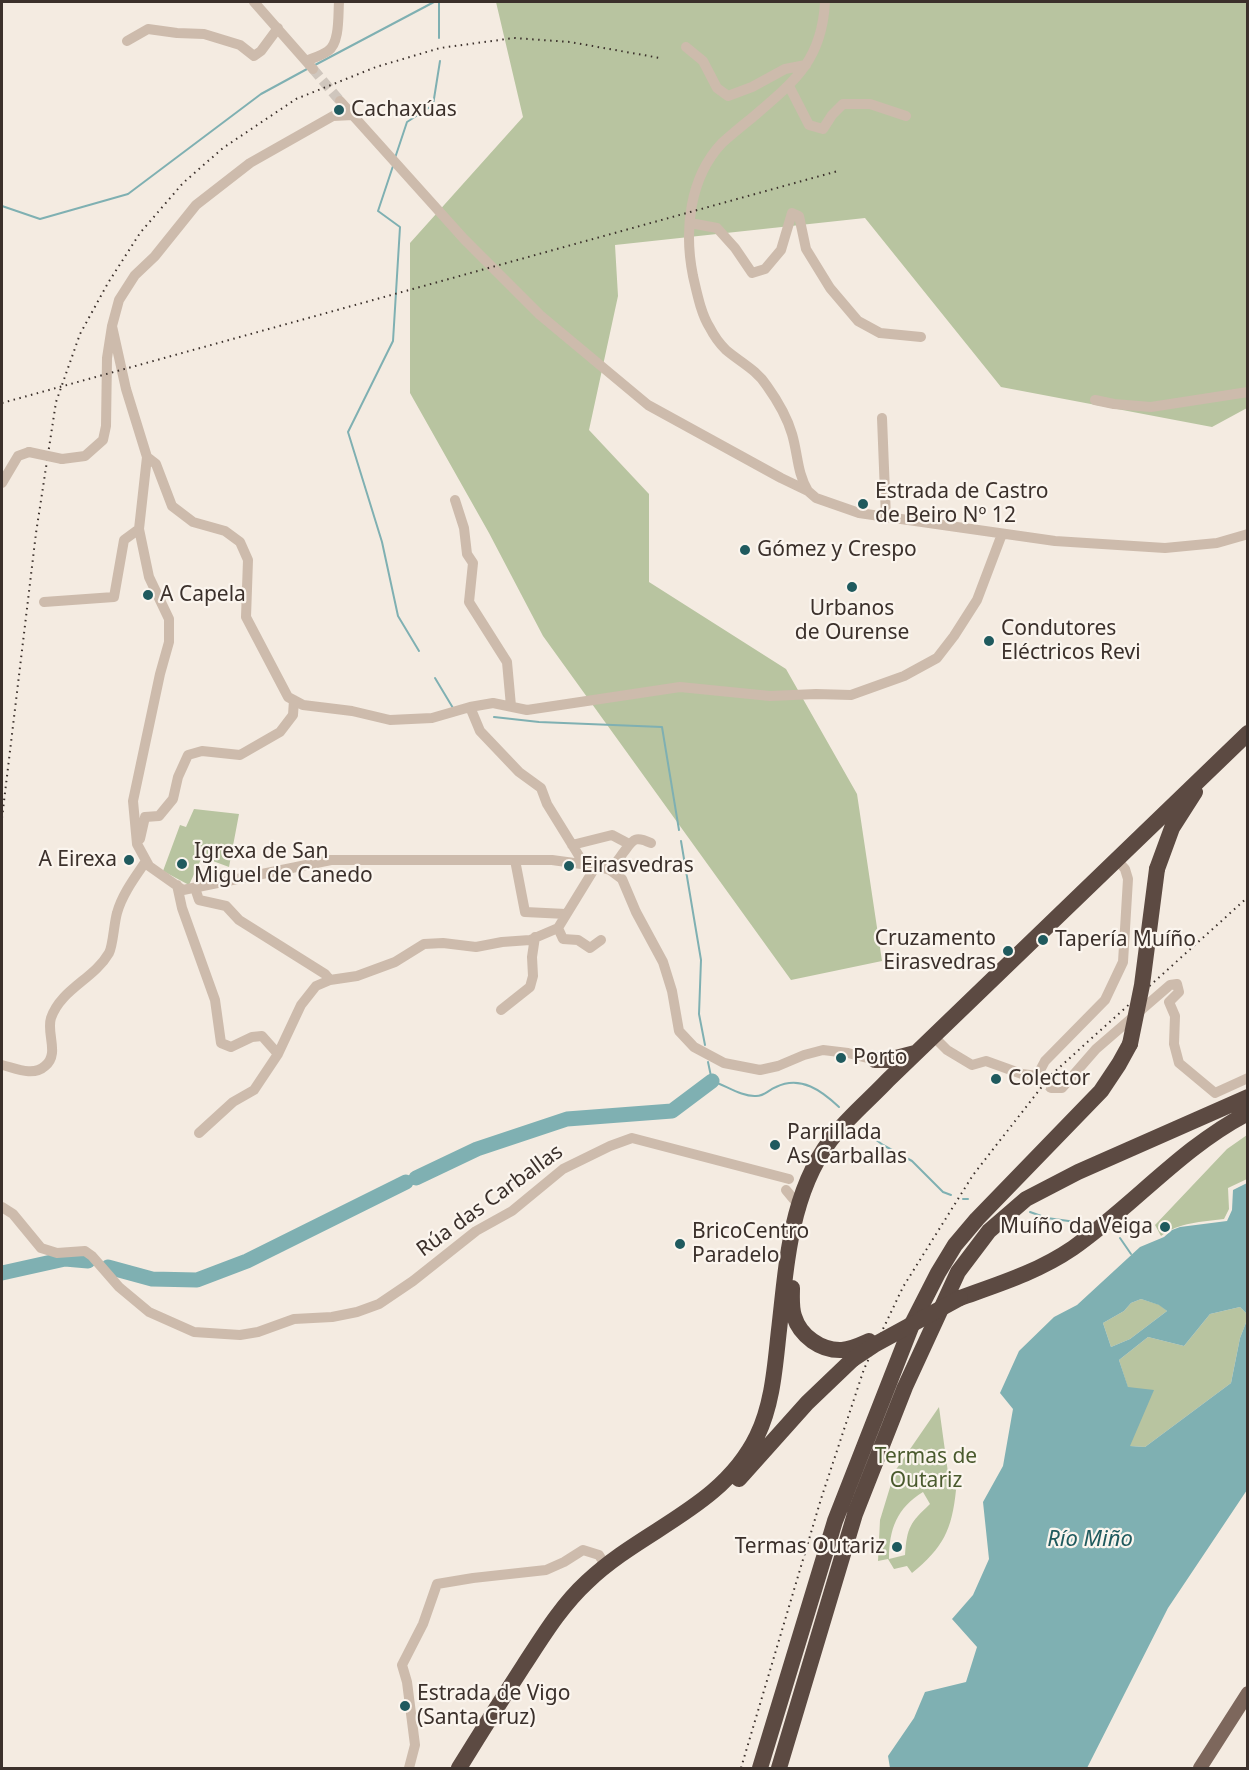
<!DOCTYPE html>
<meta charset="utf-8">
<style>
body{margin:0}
#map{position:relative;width:1249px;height:1770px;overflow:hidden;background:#f4ebe1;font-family:"Noto Sans",sans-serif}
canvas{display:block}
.frame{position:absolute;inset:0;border:3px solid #3b302b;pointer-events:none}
</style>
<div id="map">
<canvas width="1249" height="1770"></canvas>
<div class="frame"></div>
</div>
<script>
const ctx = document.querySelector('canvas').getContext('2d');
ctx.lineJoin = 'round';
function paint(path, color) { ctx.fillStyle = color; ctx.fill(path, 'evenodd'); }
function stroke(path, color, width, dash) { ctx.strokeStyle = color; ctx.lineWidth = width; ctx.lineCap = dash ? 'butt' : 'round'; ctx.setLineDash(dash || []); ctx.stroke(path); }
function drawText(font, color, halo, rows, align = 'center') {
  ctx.font = font + ' "Noto Sans",sans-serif'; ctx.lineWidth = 4.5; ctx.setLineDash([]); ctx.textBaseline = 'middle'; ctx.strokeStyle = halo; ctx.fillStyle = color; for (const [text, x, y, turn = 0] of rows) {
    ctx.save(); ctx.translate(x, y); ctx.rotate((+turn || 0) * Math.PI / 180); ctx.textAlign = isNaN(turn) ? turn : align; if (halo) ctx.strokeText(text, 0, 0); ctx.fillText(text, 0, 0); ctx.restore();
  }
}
paint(new Path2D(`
 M496,2H1247V408L1212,427L1001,387L865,218L615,245L618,296L589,430L649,494V582L786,669L857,794L882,961L791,980L543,636L489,533L410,393V243L523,117Z
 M194,809L239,814L229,867L202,857L189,885L163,871L180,825L186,827Z
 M1247,1135V1179L1228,1188L1229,1209L1224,1219C1201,1222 1180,1222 1161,1236L1155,1225L1227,1149Z
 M1141,1299L1160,1305L1167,1311L1130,1339L1111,1347L1103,1323L1124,1311L1131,1303Z
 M1240,1307L1247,1314V1320L1240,1338L1231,1383L1145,1447L1129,1446L1128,1388L1119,1360L1148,1337L1184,1346L1210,1314Z
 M939,1407L949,1480L956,1490C952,1530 943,1548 912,1573L907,1566L894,1569L888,1559L878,1561L880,1520L895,1471ZM923,1492L930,1504C910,1523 907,1527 905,1555L889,1559C889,1529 897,1508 923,1492Z`), '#b8c4a0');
paint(new Path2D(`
 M1247,1183V1314L1240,1307L1210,1314L1184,1346L1148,1337L1119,1360L1128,1387L1154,1390L1130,1446L1145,1447L1231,1383L1240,1338L1247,1320V1490L1168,1608L1087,1768H890L888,1756L914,1718L925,1692L966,1682L977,1647L952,1619L973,1595L989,1559L983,1502L1003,1466L1013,1409L1000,1393L1019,1351L1054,1317L1077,1305L1140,1247L1164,1237L1172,1230L1180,1227L1227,1221L1232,1210L1233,1190ZM1141,1299L1159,1305L1167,1311L1130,1339L1111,1347L1103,1323L1124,1311L1131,1303Z`), '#7fb0b2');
stroke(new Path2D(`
 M439,38V2
 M315,65L434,2
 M395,158L407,122L433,105L440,61
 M393,166L378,211L400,227L393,341L348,432L382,542L398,616L419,651
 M2,206L40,219L128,194L261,94L307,69
 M435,678L453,708
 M494,717L539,722L662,727L679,830
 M681,841L701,960L699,1014L705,1045
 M708,1062L712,1081C725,1085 742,1097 756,1096C765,1096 768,1090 776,1087C801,1075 822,1091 839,1107
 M860,1128L883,1145L912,1161L943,1192L951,1195
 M963,1199H968
 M1030,1212L1047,1218L1083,1223
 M1120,1238L1131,1254`), '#7fb0b2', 2);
stroke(new Path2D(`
 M416,1178L477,1149L567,1119L672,1111L712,1081
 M108,1267L152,1279L197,1280L247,1261L406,1182
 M2,1273L65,1259L88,1261`), '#7fb0b2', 15);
stroke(new Path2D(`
 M313,69L340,101
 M1037,1076L1051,1088`), '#cfc6bd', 10, [10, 5]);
stroke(new Path2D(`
 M254,2L313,69
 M127,41L148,29L177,33L204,34L240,45L254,56L261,51L278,28
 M686,47L703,61L717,88L728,96L752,87L785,69L806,65
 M306,61C313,58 321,56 328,51C340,43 338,15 339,2
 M789,86L809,125L823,129L832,115L843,104H870L906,116
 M340,101L464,239L540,315L648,405L781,478L808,491L816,498L859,513L1055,541L1165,548L1217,543L1248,534
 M690,223L717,228L735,248L752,273L765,269L781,250L792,213L799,216L806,249L830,288L858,321L880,333L921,337
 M112,326L126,389L147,457L139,529L149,577L169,619V642L160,674L133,801L137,844L149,866L183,890L331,860H552L596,866L610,870L622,879L636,912L663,962L672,991L679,1031L694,1047L724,1063L760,1070L778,1066L804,1055L823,1050L848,1053L875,1060
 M1095,400L1114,404L1151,407L1248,392
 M882,418L886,518
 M147,457L156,464L172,506L193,522L225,531L240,542L248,560L246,617L288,697L303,705L352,711L390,720L432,718L470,707L493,703L527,710L680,687L770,696L816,694L851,695L904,676L937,658L954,636L977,600L1002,534
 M62,459L85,456L103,440L106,426L107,358L112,326L119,300L135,275L155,256L196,205L250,163L333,116L353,115
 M2,483L18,456L29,452
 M808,491C797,473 798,454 792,434C787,417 777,400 767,386C757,370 740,362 726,350C720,344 714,336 710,328C701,314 697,293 693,276C684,231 689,178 722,143C732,134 743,125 753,117C795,81 822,60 825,2
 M455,500L464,528L467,554L473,563L469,602L507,662L511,706
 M44,602L114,597L124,540L139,529
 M470,707L480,731L519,772L541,788L547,804L584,864
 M140,839L145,817L159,816L173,799L178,777L188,755L202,751L240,755L280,732L293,715L294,700
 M572,845L612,835L629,844
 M515,860L525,912L566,914
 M610,870C615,864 619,859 623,853C633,840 634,835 651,843
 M177,885L182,908L215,1000L221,1043L231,1047L252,1037L262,1036L278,1054
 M195,888L199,900L226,906L239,920L325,974L330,980
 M558,928L563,939L578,940L590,948L601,940
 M501,1010L530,987L533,976L532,957L535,937
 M934,1037L947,1050L972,1065L986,1061L1022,1074L1037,1076L1045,1061L1105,1000L1123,962L1128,879L1125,869L1117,860
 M2,1065C15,1068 33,1077 45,1066C60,1054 46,1033 51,1018C61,989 94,979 109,953C113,946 114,923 117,913C122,894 136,876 146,861
 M1051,1088H1062L1096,1049L1170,985L1177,984L1179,992L1169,1002L1175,1016L1174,1044L1179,1063L1215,1093L1248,1078
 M199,1133L233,1102L254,1090L278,1054L301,1005L316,986L330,980L357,976L395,962L424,944L443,943L476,947L502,942L530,940L558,928L596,866
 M786,1190L801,1208
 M2,1207L13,1214L41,1248L57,1253L85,1251L92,1256L119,1287L149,1312L194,1332L240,1335L258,1332L294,1319L332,1317L357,1312L379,1304L413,1281L476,1231L512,1211L563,1169L610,1146L632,1138L789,1179
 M409,1768L415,1745L407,1682L402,1665L423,1624L437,1584L473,1578L546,1570L564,1562L583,1550L599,1555L605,1565`), '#cdbbac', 10);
stroke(new Path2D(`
 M1200,1768L1248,1693`), '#7d675c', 14);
stroke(new Path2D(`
 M1157,869L1172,828L1195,792
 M875,1060H888L915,1053
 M792,1288C792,1297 791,1307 794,1316C800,1336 821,1351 842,1350C852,1349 860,1345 869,1341
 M960,1298C999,1284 1038,1272 1073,1248C1133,1206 1182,1147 1248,1113
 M739,1479L807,1403L853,1359
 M459,1768C480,1734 502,1699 524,1665C543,1636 561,1606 587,1582C642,1529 722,1508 757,1436C773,1403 775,1365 779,1330C787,1262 790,1187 837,1132C852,1114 871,1098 888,1080L1248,733
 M760,1768L835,1521L913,1322L938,1273L955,1245L977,1219L1101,1091L1119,1064L1130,1044
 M779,1768L855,1514L905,1387L958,1272L989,1231L1026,1199L1078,1172L1248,1097`), '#5c4a42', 16);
stroke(new Path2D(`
 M2,403L838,171
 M2,818L36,533L56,402L80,334L108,283L140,233L183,183L223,148L296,99L376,67L440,48L514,38L570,42L660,58
 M741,1768L821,1499L864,1369L903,1287L973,1175L1051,1075L1248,897`), '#3b302b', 2, [1.5, 4.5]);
stroke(new Path2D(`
 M29,452L62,459`), '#cdbbac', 10);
stroke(new Path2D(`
 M1130,1044L1142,985L1157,869
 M853,1359L874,1345L960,1298`), '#5c4a42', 16);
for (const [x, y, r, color] of [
 [339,110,6,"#1f5a5e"],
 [863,504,6,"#1f5a5e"],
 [745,550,6,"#1f5a5e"],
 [852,587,6,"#1f5a5e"],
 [148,595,6,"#1f5a5e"],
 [989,641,6,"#1f5a5e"],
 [129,860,6,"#1f5a5e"],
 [182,864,6,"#1f5a5e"],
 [569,866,6,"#1f5a5e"],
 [1043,940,6,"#1f5a5e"],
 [1008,951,6,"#1f5a5e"],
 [841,1058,6,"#1f5a5e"],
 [996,1079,6,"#1f5a5e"],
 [775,1145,6,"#1f5a5e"],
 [1165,1227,6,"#1f5a5e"],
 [680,1244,6,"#1f5a5e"],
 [897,1547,6,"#1f5a5e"],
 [405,1706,6,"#1f5a5e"]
]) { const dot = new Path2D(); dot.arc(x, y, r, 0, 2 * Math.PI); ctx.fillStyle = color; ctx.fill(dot); stroke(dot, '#fbf5ee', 2); }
drawText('21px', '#3b302b', '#fbf5ee', [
 ["Cachaxúas",351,110],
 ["Estrada de Castro",875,492],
 ["de Beiro Nº 12",875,516],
 ["Gómez y Crespo",757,550],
 ["A Capela",160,595],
 ["Urbanos",852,609,"center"],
 ["de Ourense",852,633,"center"],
 ["Condutores",1001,629],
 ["Eléctricos Revi",1001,653],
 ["Igrexa de San",194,852],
 ["Miguel de Canedo",194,876],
 ["A Eirexa",117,860,"right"],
 ["Eirasvedras",581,866],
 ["Cruzamento",996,939,"right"],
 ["Eirasvedras",996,963,"right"],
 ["Tapería Muíño",1055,940],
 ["Porto",853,1058],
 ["Colector",1008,1079],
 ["Parrillada",787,1133],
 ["As Carballas",787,1157],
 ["Muíño da Veiga",1153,1227,"right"],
 ["BricoCentro",692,1232],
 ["Paradelo",692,1256],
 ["Termas Outariz",885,1547,"right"],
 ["Estrada de Vigo",417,1694],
 ["(Santa Cruz)",417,1718]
], 'left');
drawText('21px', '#3b302b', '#fbf5ee', [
 ["Rúa das Carballas",490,1201,-36]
]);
drawText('21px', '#4a5a2e', '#fbf5ee', [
 ["Termas de",926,1457],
 ["Outariz",926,1481]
]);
drawText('italic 22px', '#1f5a5e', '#fbf5ee', [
 ["Río Miño",1090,1540]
]);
</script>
